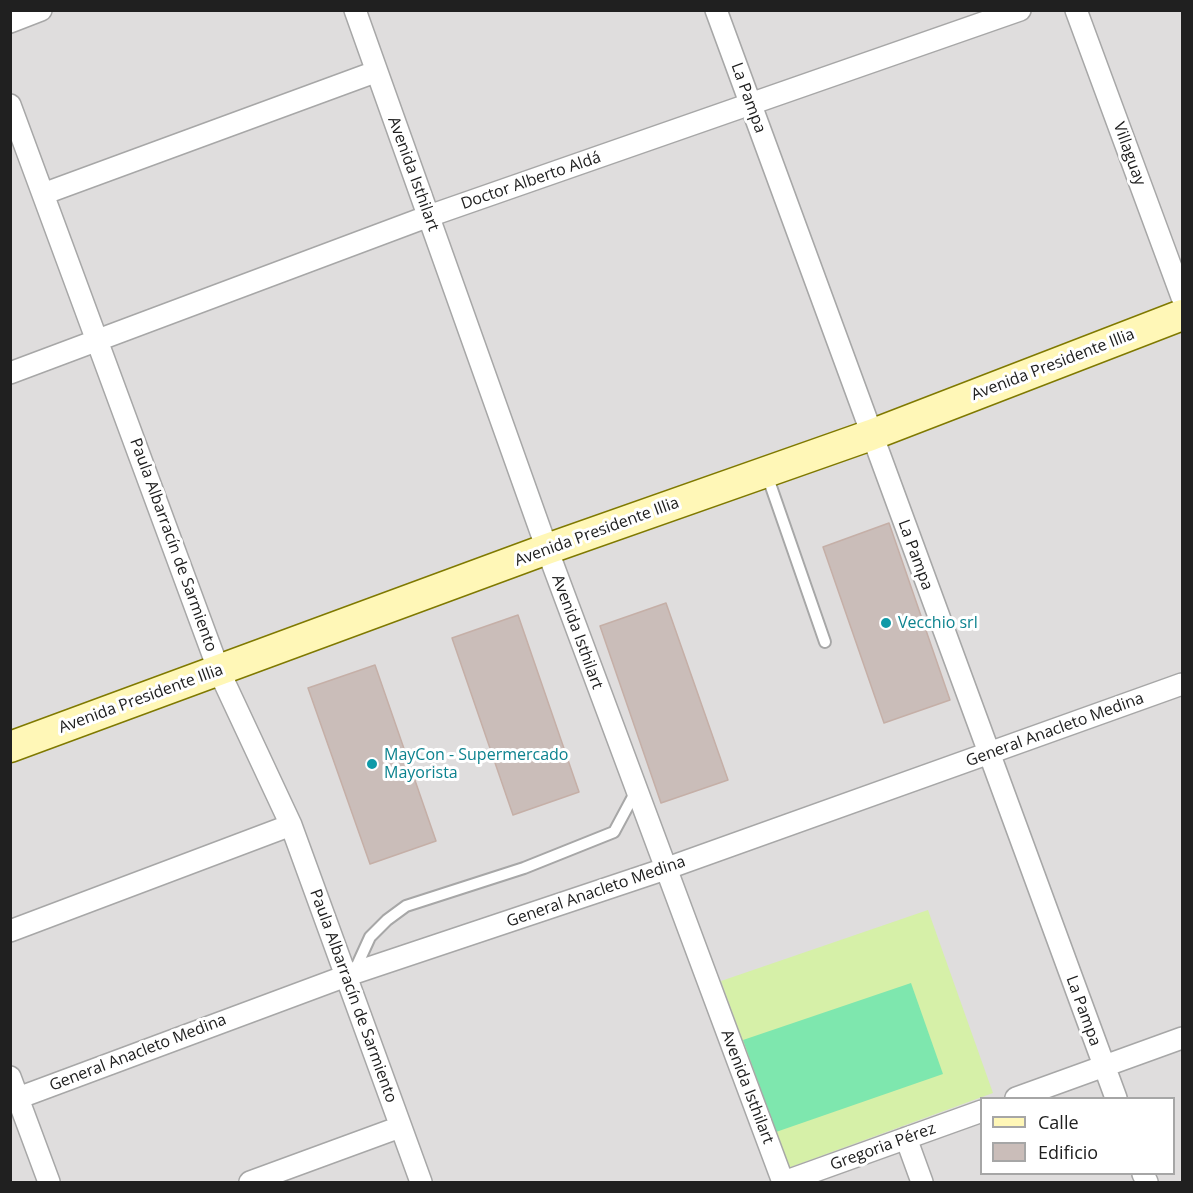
<!DOCTYPE html>
<meta charset="utf-8">
<style>
body{margin:0}
#map{position:relative;width:1193px;height:1193px;overflow:hidden;background:#f2ece6;font-family:"Open Sans",sans-serif}
canvas{display:block}
.frame{position:absolute;inset:0;border:12px solid #202020;pointer-events:none}
.legend{position:absolute;left:980px;top:1097px;width:195px;height:78px;box-sizing:border-box;background:#fff;border:2px solid #a6a6a6;margin:0;padding:8px 10px;list-style:none;font-size:18px;color:#202020}
.legend li{display:flex;align-items:center;gap:12px;height:30px}
.legend b{width:30px;border:2px solid #a6a6a6}
</style>
<div id="map">
<canvas width="1193" height="1193"></canvas>
<div class="frame"></div>
<ul class="legend">
<li><b style="height:8px;background:#fff7b7"></b>Calle</li>
<li><b style="height:16px;background:#cabdb9"></b>Edificio</li>
</ul>
</div>
<script>
const ctx = document.querySelector('canvas').getContext('2d');
ctx.lineJoin = 'round';
function paint(path, color) { ctx.fillStyle = color; ctx.fill(path, 'evenodd'); }
function stroke(path, color, width, dash) { ctx.strokeStyle = color; ctx.lineWidth = width; ctx.lineCap = dash ? 'butt' : 'round'; ctx.setLineDash(dash || []); ctx.stroke(path); }
function drawText(font, color, halo, rows, align = 'center') {
  ctx.font = font + ' "Open Sans",sans-serif'; ctx.lineWidth = 6; ctx.setLineDash([]); ctx.textBaseline = 'middle'; ctx.strokeStyle = halo; ctx.fillStyle = color; for (const [text, x, y, turn = 0] of rows) {
    ctx.save(); ctx.translate(x, y); ctx.rotate((+turn || 0) * Math.PI / 180); ctx.textAlign = isNaN(turn) ? turn : align; if (halo) ctx.strokeText(text, 0, 0); ctx.fillText(text, 0, 0); ctx.restore();
  }
}
paint(new Path2D(`
 M10,11H1182V1182H11ZM982,1098H1174V1174H982Z`), '#dfdddd');
paint(new Path2D(`
 M928,910L993,1093L788,1168L721,981Z`), '#d6f0a8');
paint(new Path2D(`
 M911,983L943,1074L776,1132L743,1040Z`), '#7ee7ae');
const building = new Path2D(`
 M889,523L950,700L884,723L823,547Z
 M666,603L728,780L661,803L600,626Z
 M518,615L579,792L513,815L452,638Z
 M375,665L436,841L370,864L308,688Z`);
paint(building, '#cabdb9');
stroke(building, '#c5afa7', 1.5);
const service = new Path2D(`
 M767,475L825,642
 M354,972L370,937L387,920L406,906L524,868L614,832L636,791`);
const minor = new Path2D(`
 M355,10L547,549L783,1182
 M716,10L1116,1098
 M1076,10L1182,297
 M10,22L41,10
 M10,105L219,671L291,825L421,1182
 M43,194L375,72
 M10,373L429,216L1020,10
 M10,931L291,825
 M10,1077L49,1182
 M1016,1098L1182,1038
 M10,1101L354,973L665,869L1182,684
 M906,1138L922,1182
 M1143,1174L1147,1182
 M250,1182L400,1127
 M784,1182L982,1111`);
const secondary = new Path2D(`
 M10,747L547,549L871,435L1182,315`);
stroke(service, '#a7a7a7', 14);
stroke(minor, '#a7a7a7', 24);
stroke(secondary, '#7f7900', 33);
stroke(service, '#fff', 10);
stroke(minor, '#fff', 21);
stroke(secondary, '#fff7b7', 30);
for (const [x, y, r, color] of [
 [886,623,6,"#0f9aa8"],
 [372,764,6,"#0f9aa8"]
]) { const dot = new Path2D(); dot.arc(x, y, r, 0, 2 * Math.PI); ctx.fillStyle = color; ctx.fill(dot); stroke(dot, '#fff', 2); }
drawText('16px', '#202020', '#fff', [
 ["La Pampa",748,98,70],
 ["Villaguay",1129,154,70],
 ["Avenida Isthilart",413,174,70],
 ["Doctor Alberto Aldá",531,181,-19],
 ["Avenida Presidente Illia",1053,365,-21],
 ["Avenida Presidente Illia",597,532,-20],
 ["Paula Albarracín de Sarmiento",173,545,70],
 ["La Pampa",915,555,70],
 ["Avenida Isthilart",577,632,70],
 ["Avenida Presidente Illia",141,699,-20],
 ["General Anacleto Medina",1055,730,-20],
 ["General Anacleto Medina",596,892,-19],
 ["Paula Albarracín de Sarmiento",353,996,70],
 ["La Pampa",1083,1011,70],
 ["General Anacleto Medina",138,1053,-21],
 ["Avenida Isthilart",747,1087,69],
 ["Gregoria Pérez",883,1147,-20]
]);
drawText('16px', '#0d838f', '#fff', [
 ["Vecchio srl",898,623],
 ["MayCon - Supermercado",384,755],
 ["Mayorista",384,773]
], 'left');
</script>
